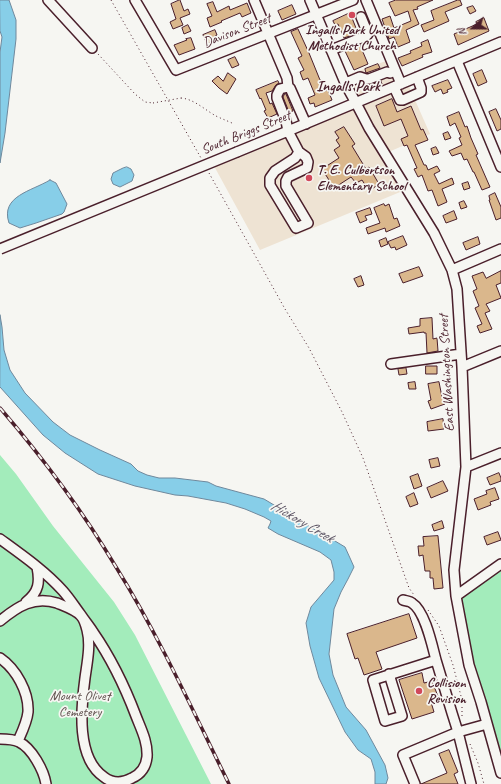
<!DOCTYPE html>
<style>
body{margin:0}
#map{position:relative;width:501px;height:784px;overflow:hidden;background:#f6f6f2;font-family:Caveat,sans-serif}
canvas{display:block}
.north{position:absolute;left:453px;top:8px;width:40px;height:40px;-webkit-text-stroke:3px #f6f6f2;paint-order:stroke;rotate:249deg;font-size:11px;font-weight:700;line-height:16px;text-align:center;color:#4a1f2b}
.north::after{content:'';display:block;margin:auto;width:14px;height:18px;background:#4a1f2b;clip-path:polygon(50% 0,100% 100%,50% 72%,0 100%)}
</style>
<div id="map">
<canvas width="501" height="784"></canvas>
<div class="north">N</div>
</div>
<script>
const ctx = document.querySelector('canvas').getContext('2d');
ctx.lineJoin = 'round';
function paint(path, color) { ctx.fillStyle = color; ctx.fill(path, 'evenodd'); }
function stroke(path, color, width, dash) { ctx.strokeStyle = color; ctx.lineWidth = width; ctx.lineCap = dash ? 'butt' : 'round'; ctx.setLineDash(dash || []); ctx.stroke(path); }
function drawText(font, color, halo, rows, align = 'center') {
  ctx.font = font + ' Caveat,sans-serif'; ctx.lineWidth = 3.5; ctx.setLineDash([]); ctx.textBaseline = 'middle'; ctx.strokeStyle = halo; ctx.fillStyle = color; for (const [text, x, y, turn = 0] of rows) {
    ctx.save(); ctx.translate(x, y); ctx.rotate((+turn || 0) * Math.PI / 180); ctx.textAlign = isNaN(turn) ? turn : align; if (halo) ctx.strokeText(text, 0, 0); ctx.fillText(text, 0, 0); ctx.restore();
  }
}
paint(new Path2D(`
 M394,58L405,85L408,84L430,134L384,154L405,190L260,250L214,166L354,105L342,77Z`), '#eee3d3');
paint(new Path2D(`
 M0,455L16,474L53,526L114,602L135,635L211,784H0Z
 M501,566V758L471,664L458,598Z`), '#a3ecbb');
const water = new Path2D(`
 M0,0H9L16,20V39L5,133L0,163V52L2,37L0,31Z
 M127,167L131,169L134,175L132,181L120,187L113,184L111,179L113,173L123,168Z
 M50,180L56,183L67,204L64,212L62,214L36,223L20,228L9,223C0,196 32,191 50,180Z
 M0,315L2,327L4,350L10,370L25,393L53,422L70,435L100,450L131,464L138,471L147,475L159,478H175L208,482L216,486L264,499L274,505L291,512L305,524L335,541L345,547L350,558L354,567L348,579L341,592L334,609L329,654L333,675L346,707L366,730L385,765L388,778L386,784H375V772L371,759L358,750L345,732L319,678L310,646L306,623L311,607L334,580V572L331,560L320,552L278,534L268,528L270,524L271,521L264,517L245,509L226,503L188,496L175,495L135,486L98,474L65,453L43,435L0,387Z`);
paint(water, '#87cee8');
stroke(water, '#6f889c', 1);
const building = new Path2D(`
 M180,0L184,11L188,9L190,14L180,18L183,25L173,29L170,22L176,19L171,4Z
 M396,0H433L417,7L418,9L413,10L419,24L406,30L410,42L398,47L394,37L389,39L382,19L390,16L394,28L411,21L408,11L395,16L389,3Z
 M458,0H460L462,5L445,12L449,21L424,32L421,25L434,20L431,11Z
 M213,2L217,12L229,6L230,10L247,3L251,13L242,17L240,13L221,21L222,22L210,27L207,18L212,16L207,4Z
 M292,5L296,14L282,20L278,11Z
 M473,6L476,11L470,14L467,8Z
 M350,13L358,33L344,38L338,24L335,25L333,21Z
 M484,18L489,31L458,45L454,34L477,24L476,22Z
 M188,25L191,31L184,34L182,28Z
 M298,29L309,53L320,80H321L325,91L328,90L332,100L315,107L314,103L310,104L308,98L315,95L308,78L303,80L300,72L304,70L298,58L302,56L291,32Z
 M215,30L217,35L215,36L217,40L207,44L203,35Z
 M191,38L195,49L179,55L174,45L187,40L186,39Z
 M428,40L432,52L422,55L423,57L402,66L398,58L411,53L410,51L422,46L421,43Z
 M360,45L368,64L354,70L345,51Z
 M235,57L239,65L232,68L228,60Z
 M378,64L380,68L366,73L365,69Z
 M482,70L487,82L478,86L473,74Z
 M228,73L236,79L227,94L219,88L212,81L218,76L223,81Z
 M448,80L452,88L447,90L448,92L443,94L441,89L435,92L432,86Z
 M278,81L279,83L276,85L272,91L266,93L270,104L272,103L277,114L268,118L264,111L266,110L261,98L260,99L256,90Z
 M381,81L382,84L369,88L367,85H371Z
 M286,94L293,111L289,112L283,97L284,95Z
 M392,99L397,112L411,106L421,130L423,129L428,140L415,145L424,165H426L428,170L437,166L440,171L434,174L439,184L452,178L454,184L442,189L447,202L438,206L432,190L428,191L422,175L418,177L414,169L417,168L407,145L404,146L401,139L408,136L401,119L384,126L376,106Z
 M496,109L501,120V129L497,131L489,112Z
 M459,112L465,127L467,126L471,138L478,154L476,155L490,187L482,190L474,172H473L467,159L464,160L461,153L452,156L449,151L462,145L459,138L461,137L455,123L450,126L447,117Z
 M344,127L355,144L352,146L366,169L369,167L379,184L369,191L362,180L356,183L351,177L334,188L322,169L339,158L334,150L340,146L336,140L339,138L335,132Z
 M448,132L451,138L445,140L443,134Z
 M436,147L439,153L433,155L431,149Z
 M468,182L470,188L464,190L462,184Z
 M495,193L501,207V218L496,220L489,200H490L489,196Z
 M464,201L467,207L461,209L459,203Z
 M384,204L385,206L389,204L394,219L397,218L400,226L386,232L385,228L368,234L366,228L380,223L374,208Z
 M370,208L372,214L365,216L367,220L360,223L356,213Z
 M454,211L457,219L446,223L443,216Z
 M403,236L407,245L396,250L395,247L391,248L388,242Z
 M478,237L480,244L466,250L463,243Z
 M386,238L388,244L381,247L379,241Z
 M419,267L423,276L403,283L399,274Z
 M501,271V283L496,285L501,298L486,304L490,311L485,313L492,329L480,333L477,326L482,324L475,308L479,306L473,291L477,289L472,276L483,272L486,278Z
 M361,276L364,285L358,287L354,279Z
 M432,318L433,339L437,338L438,351L427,353L426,333H424V332L409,334L408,328L420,326V319Z
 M426,366H437V374H426Z
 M406,368L407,374L399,375L398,369Z
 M415,382L416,389H409L408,383Z
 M439,382L442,397L443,396L445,404L431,409L428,401L431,400L428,384Z
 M443,419L444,429L428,431L427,422Z
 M438,458L440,466L431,468L429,460Z
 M499,473L501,478V481L490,485L487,478Z
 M418,474L422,486L414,489L410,477Z
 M443,481L448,491L431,498L427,488Z
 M495,488L499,499L490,502L491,505L478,510L474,499L487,494L486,491Z
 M414,493L418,504L410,507L406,497Z
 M442,521L444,528L434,531L432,525Z
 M498,532L501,540L487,545L484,537Z
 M438,536L443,588L434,589L433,578H430V571H425L423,555L419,556L418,546H424L423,537Z
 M409,614L417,638L376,652L382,669L364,675L358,658L355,659L347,634Z
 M422,673L424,683L432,681L439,699L431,702L434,712L412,719L399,680Z
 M449,750L458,772L454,774L458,784H421L447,773L439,754Z`);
paint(building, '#dab78c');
stroke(building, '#4a1f2b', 1);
const minor = new Path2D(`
 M48,0L92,48
 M135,0L176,70L353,0
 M254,0L287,78L288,87
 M310,0L346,85L356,103L369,128L434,233L452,270L457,289L462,367L466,467L454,570L456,596L469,665L481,702L501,773
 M366,0L401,84
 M331,50L366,36L368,34L361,17
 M457,61L501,167
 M346,83L360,77L366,79H369L387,72L390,73L395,71
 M394,87L400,100H403L421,92V88L417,77
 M237,152L288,131L501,42
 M299,152L295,158L275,171L270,178V185L296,228L308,223L286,186V181L288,177L307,168L308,162L306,157L299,152L288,131L286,121L277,98V95L280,89L288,87L290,88L306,124
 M452,270L501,249
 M391,364L461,354
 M462,367L501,351
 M466,467L501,453
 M0,539C22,555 45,571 63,591C70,599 75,607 81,615C85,621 90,627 93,632C111,658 125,687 136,716C141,729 148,742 147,757C146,766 141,774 132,778C123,783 113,784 104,777C76,758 81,708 85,678C87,663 91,645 87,630C86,626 84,619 81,616C76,610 64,606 57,603C34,596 18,606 0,621
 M456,596L501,564
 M403,600C406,601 410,601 412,603C425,611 432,645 436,660
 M26,602C39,592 40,582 37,567
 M0,658C16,669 29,692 28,712C27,722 22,732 18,741
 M389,674L402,716L385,721L373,680L436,660L452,713L458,732L471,784
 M0,739C6,739 13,739 19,742C32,748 44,771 46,784
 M415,784L403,755L458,732L487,724`);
stroke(minor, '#4a1f2b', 12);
stroke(new Path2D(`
 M111,0L201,158
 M98,54L135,94L145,102L153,103
 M181,98C194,99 205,110 216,116C222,119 228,121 234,124
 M209,173L285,309L309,348L342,412L363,458L409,588L414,595
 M428,610L439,626L453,665L462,700V716
 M470,744L478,763L484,784`), '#4a1f2b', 1, [1, 3]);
stroke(minor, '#f6f6f2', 9);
const rail = new Path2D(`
 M0,408C43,458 82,510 116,567C159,636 193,711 229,784`);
stroke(rail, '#4a1f2b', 3.5);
stroke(rail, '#f6f6f2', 2, [6]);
const minorBridge = new Path2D(`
 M0,249L237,152`);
stroke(minorBridge, '#4a1f2b', 12, []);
stroke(new Path2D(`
 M153,103L181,98`), '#4a1f2b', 1, [1, 3]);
stroke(minorBridge, '#f6f6f2', 9);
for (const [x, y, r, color] of [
 [352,15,4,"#d1495b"],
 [309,178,4,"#d1495b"],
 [419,691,4,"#d1495b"]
]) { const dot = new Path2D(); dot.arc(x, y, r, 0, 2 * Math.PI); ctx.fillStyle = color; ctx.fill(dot); stroke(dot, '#f6f6f2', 1.5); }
drawText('bold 14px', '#4a1f2b', '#f6f6f2', [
 ["Ingalls Park United",352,30,"center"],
 ["Methodist Church",352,46,"center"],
 ["T. E. Culbertson",317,170],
 ["Elementary School",317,186],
 ["Collision",427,683],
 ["Revision",427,699]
], 'left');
drawText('14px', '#4a1f2b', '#f6f6f2', [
 ["Davison Street",237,31,-21],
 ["South Briggs Street",246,133,-22],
 ["East Washington Street",447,373,-93]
]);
drawText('14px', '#60524f', '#f6f6f2', [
 ["Mount Olivet",80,696],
 ["Cemetery",80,712]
]);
drawText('bold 15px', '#4a1f2b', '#f6f6f2', [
 ["Ingalls Park",348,87]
]);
drawText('italic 15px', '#5c5464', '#f6f6f2', [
 ["Hickory Creek",302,522,30]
]);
</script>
